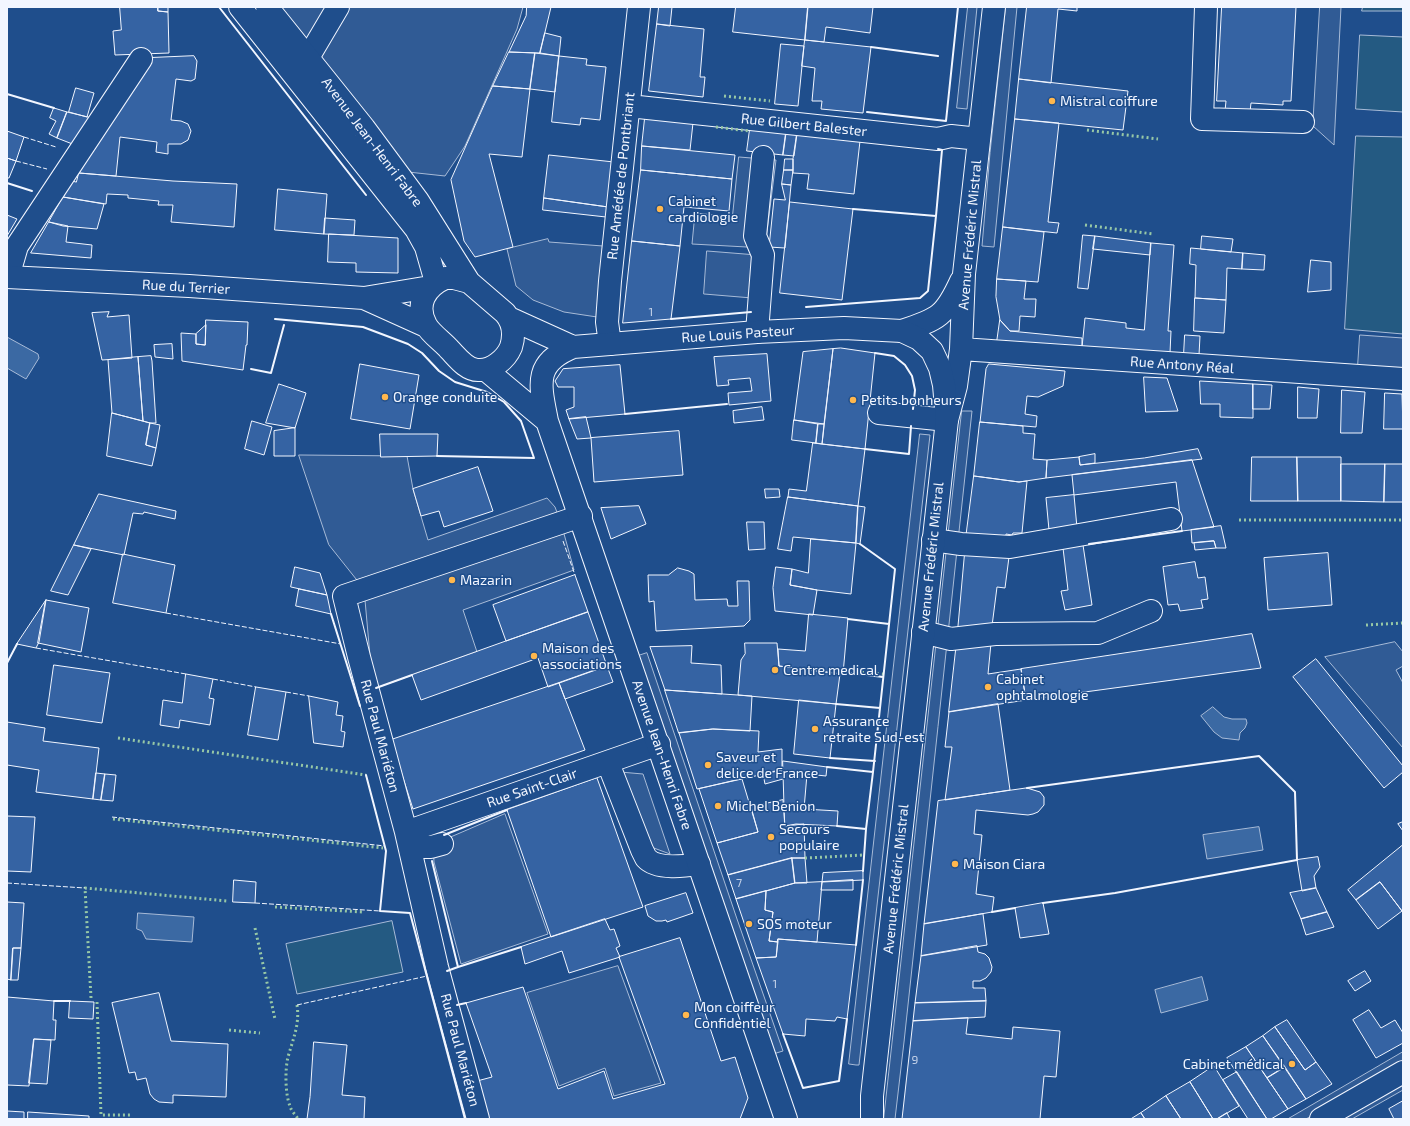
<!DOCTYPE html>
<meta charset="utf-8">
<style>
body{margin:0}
#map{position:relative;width:1410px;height:1126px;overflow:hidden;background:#1f4e8c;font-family:"Exo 2",sans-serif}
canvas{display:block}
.frame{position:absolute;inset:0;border:8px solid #f2f6ff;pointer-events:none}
</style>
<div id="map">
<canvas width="1410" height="1126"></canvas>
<div class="frame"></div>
</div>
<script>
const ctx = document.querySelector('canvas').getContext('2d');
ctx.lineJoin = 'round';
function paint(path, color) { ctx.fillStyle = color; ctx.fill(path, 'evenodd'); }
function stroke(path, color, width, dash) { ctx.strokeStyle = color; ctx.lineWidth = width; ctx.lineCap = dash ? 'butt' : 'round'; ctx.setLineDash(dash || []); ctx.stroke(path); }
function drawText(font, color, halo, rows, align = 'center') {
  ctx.font = font + ' "Exo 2",sans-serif'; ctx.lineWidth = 3; ctx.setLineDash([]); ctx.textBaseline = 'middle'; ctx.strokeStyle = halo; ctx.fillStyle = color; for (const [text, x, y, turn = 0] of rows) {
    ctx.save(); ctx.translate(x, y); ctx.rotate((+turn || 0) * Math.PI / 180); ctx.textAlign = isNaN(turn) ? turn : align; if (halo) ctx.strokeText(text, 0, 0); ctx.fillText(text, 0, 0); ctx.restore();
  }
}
const green = new Path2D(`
 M1363,7H1403V11H1362Z
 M1360,35L1403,37V112L1356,109Z
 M1356,136L1403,137V334L1345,329Z
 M392,921L403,972L297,994L286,944Z`);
paint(green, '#245a82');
stroke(green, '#a8bbd7', 1);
const parking = new Path2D(`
 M281,7H523L517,29L465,146L445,176L408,172Z
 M968,7H977L967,109L957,108Z
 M1006,7H1017L994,247L982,246L990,153Z
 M1320,7H1341L1334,145L1313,126Z
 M739,157L776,160L765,248L692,244L695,213L732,217Z
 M548,239L549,242L603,246L597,317L564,312L533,300L516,286L507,249Z
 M707,251L757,255L752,298L704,294Z
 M1360,335L1403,338V369L1358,366Z
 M962,411H972L904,1042L895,1119H884Z
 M920,434L930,435L859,1065H856L849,1064Z
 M299,455L407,456L413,489L428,540L547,498L555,507L561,523L574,570L463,610L477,652L373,689L364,589L329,545Z
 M1395,642L1403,652V666L1396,670L1403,683V748L1325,657Z
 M647,653L737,919L783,1051L773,1054L638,656Z
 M620,772L643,774L670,854L643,844Z
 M505,814L548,934L461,964L434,862L433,845Z
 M618,966L661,1083L614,1096L605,1068L559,1086L527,993Z
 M1403,1052V1063L1306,1119H1288Z
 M1403,1080V1090L1352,1119H1336Z`);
paint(parking, '#305b95');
stroke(parking, '#a8bbd7', 1);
const water = new Path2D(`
 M7,337L38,354L39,358L26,379L7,368Z
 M1213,707L1224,717L1232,719H1246L1247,723L1245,728L1240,733L1239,740L1222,738L1214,732L1201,716Z
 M1259,827L1263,850L1207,859L1203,835Z
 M138,913L194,917L192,942L146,939L142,931L137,929Z
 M1202,977L1208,1000L1161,1013L1155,990Z`);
paint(water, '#3b69a3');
stroke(water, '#a8bbd7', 1);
const building = new Path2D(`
 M120,7H158V11L168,12L169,53L115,55L113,31L121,30Z
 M158,7H168V12L158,11Z
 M527,7H551L540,53L509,52L526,16Z
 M659,7H672L670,26L657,24Z
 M736,7H808L805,40L733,32Z
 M808,7H873L870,33L826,27L824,42L805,40Z
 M1027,7H1077V11L1058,9L1051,83L1019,79Z
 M1222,7H1296L1291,101H1283V105L1251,103L1250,112L1225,111L1226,101H1217Z
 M657,24L704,29L700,77H705L703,97L649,91Z
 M545,33L561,37L559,56L540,53Z
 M805,40L871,47L863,113L821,109L822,101H812L815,68L802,66Z
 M781,44L804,46L798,106L775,104Z
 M509,52L535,53L530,89L493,86Z
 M535,53L559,56L555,92L530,89Z
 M194,56L197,61L195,79L191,81L176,79L171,120L181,121L188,124L191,131L188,140L181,144H168V154L156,152L157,142L120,137L116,176L79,173L148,58Z
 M559,56L587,59L586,65L606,67L600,120L581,118L580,125L552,122Z
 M1019,79L1128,91L1123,130L1015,119Z
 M493,86L530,89L522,157L489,154L513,247L475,257L464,241L451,180Z
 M76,88L94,93L87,117L69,112Z
 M54,108L67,112L57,138L49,134L56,121L50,118Z
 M67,112L92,118L75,145L57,138Z
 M645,118L693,123L690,150L642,146Z
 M1015,119L1059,123L1048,222L1059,223L1057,233L1003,227Z
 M750,129L786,133L783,155L747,151Z
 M7,131L24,137L16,161L7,158Z
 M786,133L797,134L794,156L783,155Z
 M797,134L860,141L854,194L807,189L809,174L793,173V159Z
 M642,146L735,155L732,179L641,170Z
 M549,155L614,162L608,207L544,198Z
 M7,158L16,161L9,178H7Z
 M785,159H793V170H784Z
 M641,170L732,179L729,211L684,207L680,246L632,241Z
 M784,170H793L791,185L782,184Z
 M79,173L173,181L237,184L234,227L171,222L173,205H158L159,201L128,198V195L107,194L106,204L63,197L72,181L76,182Z
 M782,184L791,185L785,248L769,247L774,199L785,200Z
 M278,189L327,194L324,234L275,230Z
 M63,197L104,204L97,229L63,226L49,222Z
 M544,198L608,207L606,217L543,210Z
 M790,202L853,209L842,300L780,293Z
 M7,215L17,219L7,236Z
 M325,218L355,220L354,235L324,234Z
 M49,222L68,226L66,242L92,245L91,258L31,253Z
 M1003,227L1044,232L1038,282L997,279Z
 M329,234L398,238V273L356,272V263L328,262Z
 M1083,235L1095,236L1088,289L1078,288Z
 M1095,236L1151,243L1150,255L1093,249Z
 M1202,236L1233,239L1231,252L1201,249Z
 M632,241L680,246L671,319L623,323Z
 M1151,243L1174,245L1168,331H1171L1170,353L1082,347L1085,318L1126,323V328L1144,330Z
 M1191,248L1243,253L1242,269L1227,268L1226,300L1195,298L1196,265L1190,264Z
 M1243,253L1265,255L1264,270L1242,269Z
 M1311,260L1331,262V290L1308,292Z
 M997,279L1026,281L1024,299H1036L1035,317L1020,316L1019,331H1010L1000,320L996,297Z
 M1195,298L1226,300L1224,333L1194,331Z
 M109,312L107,317L129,315L132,358L102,360L92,313Z
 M206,320L248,322L247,345H246L243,370L182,361L181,333L196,334V344L205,345Z
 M1000,320L1010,331L1082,338V347L997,342Z
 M206,325L205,345L196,344V334Z
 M1185,335L1200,336L1199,355L1184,354Z
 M172,344L173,359L155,357L154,345Z
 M841,348L875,353L865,449L822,444L833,349Z
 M833,349L824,424L794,420L803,352Z
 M767,354L771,401L729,405L728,393L752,391L750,378L728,380L729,385L717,386L714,357Z
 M151,356L152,361L156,423H150L143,421L138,357Z
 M138,357L143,421L112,413L108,360Z
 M360,364L419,375L410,429L351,419Z
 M989,364L1065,371L1063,386L1038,397L1027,396L1025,414L1037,416L1036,427L980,422L986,369Z
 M620,365L625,414L569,419L566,410L574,407V387H558L555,381L563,369Z
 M1144,377L1167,378L1178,411L1146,412Z
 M1200,381L1253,384V418L1220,417V404H1201Z
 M279,384L306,393L295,428L266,423Z
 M1253,384L1272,385L1270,409H1253Z
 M1298,387L1319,389L1317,418H1298Z
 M1342,390L1365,392L1362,433H1341Z
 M1385,393L1402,394L1403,429H1384Z
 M762,407L764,420L734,423L733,411Z
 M112,413L150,423L146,445L156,448L152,466L107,456Z
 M586,417L591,438L577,439L569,419Z
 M794,420L818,424L816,443L792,440Z
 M252,421L272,427L264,455L245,449Z
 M980,422L1023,426V433L1035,434L1033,459L1047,460L1046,478L1019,482L974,476Z
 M150,423L160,425L156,448L146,445Z
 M818,424H824L822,444L816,443Z
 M295,428V456H274V431Z
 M679,431L683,475L594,482L591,438Z
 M380,434H438L437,456L381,457Z
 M813,443L865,449L858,506L788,497L789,489L806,491Z
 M1198,449L1202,459L1046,478L1047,460L1079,457L1080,465L1144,458Z
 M1095,454V463L1080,465L1079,457Z
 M1252,457H1297L1298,501H1251Z
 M1297,457H1341V501H1298Z
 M1192,460L1214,527L1182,531L1176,482L1074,495L1072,475Z
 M1341,464H1385L1384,502L1341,501Z
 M1385,464H1403V502H1384Z
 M478,467L493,511L444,527L439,511L421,516L413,489Z
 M974,476L1019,482L1027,481L1022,533H1013L1012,535L1006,534L1005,543L966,538Z
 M765,489H779L780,497L766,498Z
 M99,494L176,511L175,519L144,512L143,514L133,513L124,555L74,545Z
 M1074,495L1077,528L1049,530L1046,498Z
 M788,497L858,506L856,543L793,537L791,551L778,549Z
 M639,506L646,524L611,539L601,508Z
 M858,506L865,507L860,544L856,543Z
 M747,522H764L765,549L749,550Z
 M1221,526L1226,548H1216L1214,541L1192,543L1191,530Z
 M811,539L856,543L851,594L817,590L790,585L792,569L808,573Z
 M1214,541L1216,548L1195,550L1194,543Z
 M74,545L91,549L68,595L51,591Z
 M1083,545L1092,605L1065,610L1061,591L1068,590L1063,548Z
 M965,553L1009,557L1005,588L997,587L992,626L957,641Z
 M1328,553L1332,605L1268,610L1264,558Z
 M123,554L175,565L166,613L113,603Z
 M1195,562L1198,578L1205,577L1208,599L1201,600L1203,608L1180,611L1178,604L1168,605L1163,567Z
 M295,567L320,573L327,595L291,587Z
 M776,567L792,569L790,585L817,590L813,615L775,611L773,588Z
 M678,568L689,571L694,574L695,600L727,599L728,606H738L737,581H749L750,620L744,626L656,631L654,601L649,602L648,575H668Z
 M575,575L588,612L506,641L493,605Z
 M299,589L327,595L331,614L296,606Z
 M46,600L39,642L36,648L17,644Z
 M46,600L89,608L81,652L38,643Z
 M588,612L607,666L548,687L538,658L421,700L412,675Z
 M809,614L848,618L843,674L779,666L778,649L805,651Z
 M1252,634L1261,668L1026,700L1021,669Z
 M957,641L991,643L988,674L1021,669L1026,700L949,712Z
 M745,643H777L779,666L840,674L836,704L738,695L741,660L745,654Z
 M692,646L691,663L721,665L722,694L665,690L650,647Z
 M1316,659L1403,766V772L1384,788L1293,677Z
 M54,665L110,673L102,723L47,715Z
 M607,666L613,682L565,699L559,683Z
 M186,674L213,679L209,698L214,699L210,725L180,720L179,728L160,725L163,700L182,703Z
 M559,683L585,750L413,809L391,740Z
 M256,687L286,692L278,740L248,735Z
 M665,690L752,696L750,731L713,729L679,733Z
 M309,696L338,702L336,715L343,716L341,731L345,732L343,747L314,743Z
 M799,700L836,704L830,758L794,754Z
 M998,704L1010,790L945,800L952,747H945L949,712Z
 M7,722L45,728L43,741L99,748L93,799L36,792L39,770L7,765Z
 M713,729L759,731L758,752L782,749V770L697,789L679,733Z
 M783,761L827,767L826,776L807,774L804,809L838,811L837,826L796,824L785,826Z
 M782,770L783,779L765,784L763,774Z
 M96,773L105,774L101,800L93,799Z
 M105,774L116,775L113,801L101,800Z
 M597,778L643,907L551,937L507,810Z
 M742,779L758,832L717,843L699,789Z
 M1027,788L1040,792L1044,797V805L1038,812L1033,814L1028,815L976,810L974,834L982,835L976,894L994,897L992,912L924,924L938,801Z
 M783,800L785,826L804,824L805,858H792L728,875L717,843L758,832L751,807Z
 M7,816L35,817L31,872L7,871Z
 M1403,822V831L1398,824Z
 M1403,845V910L1402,911L1380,882L1356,900L1348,890Z
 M1318,857L1320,867L1314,876L1316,888L1302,891L1297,860Z
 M792,858H805L807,883H795Z
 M792,858L795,883L736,899L728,875Z
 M863,871V880L822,882L823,873Z
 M234,880L256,882L255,903L233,902Z
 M853,880V890H821L822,882Z
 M822,882L817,942L778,939V942L769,941L773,912L765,910L766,891L795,883Z
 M1380,882L1402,911L1378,929L1356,900Z
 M1316,888L1327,912L1301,919L1290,893Z
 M766,891L765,910L773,912L769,941L778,942L776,957L756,958L736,899Z
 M686,893L693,913L667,922L666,920L662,921H656L648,916L645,906Z
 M7,902L24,903L21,948H13L11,980L7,979Z
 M1043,903L1049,934L1020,938L1015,908Z
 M1327,912L1334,927L1306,935L1301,919Z
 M983,914L987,945L921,956L924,924Z
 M605,919L610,930L614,929L620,946L616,948L620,957L569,973L562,951L525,964L521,947Z
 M680,938L721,1061L735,1057L748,1098L740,1119H488L477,1081L492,1077L466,1003L523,987L558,1089L604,1071L613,1099L665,1084L619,957Z
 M778,939L856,945L847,1019L837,1017L835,1021L806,1019L805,1036L783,1034L756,958L776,957Z
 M977,946L978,952L985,954L989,958L992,967L991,972L986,978L980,981H973V988H985L986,1001L915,1003L921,956Z
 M13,948H21L18,980H11Z
 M1365,971L1371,981L1355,991L1348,981Z
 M159,993L171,1041L228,1044L226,1097L173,1095V1103L159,1102L154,1099L150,1094L146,1078L137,1080L135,1072L129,1073L112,1003Z
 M7,997L54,1001L53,1020H56L55,1040L34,1039L29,1086L7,1085Z
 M70,1001L94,1002L93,1019L69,1018Z
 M986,1001L985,1017L913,1021L915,1003Z
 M1369,1010L1381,1028L1395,1020L1403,1033V1043L1376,1058L1353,1020Z
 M968,1018L966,1034L1012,1039L1013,1027L1060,1031L1056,1077L1044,1076L1040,1119H902L913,1021Z
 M1287,1020L1316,1062L1305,1070L1275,1027Z
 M1275,1027L1305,1070L1316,1062L1332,1084L1306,1099L1263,1036Z
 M1263,1036L1285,1067L1267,1078L1246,1047Z
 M34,1039L51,1040L47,1084L29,1083Z
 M314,1042L347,1045L342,1095L365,1097L364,1119H307L310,1097Z
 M1246,1047L1288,1109L1271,1119H1267L1227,1058Z
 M1214,1066L1239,1106L1217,1119H1213L1190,1082Z
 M1285,1067L1306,1099L1288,1109L1267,1078Z
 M1237,1072L1267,1119H1248L1223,1080Z
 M1190,1082L1213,1119H1181L1166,1096Z
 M1166,1096L1181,1119H1145L1141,1113Z
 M1403,1101V1119H1394L1389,1109Z
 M7,1111L24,1112V1119H7Z
 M28,1112L89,1116V1119H28Z
 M1141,1113L1145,1119H1131Z
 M1227,1113L1230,1119H1217Z`);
paint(building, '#3563a3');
stroke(building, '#f2f6ff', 1);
const minor = new Path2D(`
 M1206,7L1202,119L1303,122
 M299,73L338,7
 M629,106L938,139L951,136L979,139
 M8,277L17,246L141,59
 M902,331C939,319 945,316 961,281
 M757,332L763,255L755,236L763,157
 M610,344L607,322L610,281L639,7
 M961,349L1403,379
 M879,413L947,420L956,386L961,349L964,274L994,7
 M933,540L961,544L1010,547L1171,519
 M923,632L951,639L995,634L1098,633L1151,611
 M608,763L642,850C643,852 645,856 646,858C657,870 686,866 699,864
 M406,832L659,744
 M410,847H431L442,844
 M478,1119L437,967L406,832L359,657L344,596L581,516
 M1321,1119L1403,1072`);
const major = new Path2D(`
 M240,7L416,229L426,247L436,282
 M267,7L364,128L418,201L469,282
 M7,277L189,286L364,298L430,287
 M445,278H454L469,282L505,313C513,322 515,334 511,347C506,359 492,371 478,370C466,370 457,357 449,349C443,342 430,333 426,325C415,305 425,287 445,278Z
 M364,298L426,326
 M509,318L573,347
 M486,370L547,421
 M786,1119L547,421C540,385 533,363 573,347L757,332L844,328L902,331L919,339L932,351L940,368L944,385L947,420L872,1096V1119`);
stroke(minor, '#f2f6ff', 24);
stroke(major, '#f2f6ff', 24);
stroke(minor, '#1f4e8c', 22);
stroke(major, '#1f4e8c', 22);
stroke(new Path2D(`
 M724,96L770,101
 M716,127L749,131
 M1087,130L1158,139
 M1085,225L1153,234
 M1239,520H1403
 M1366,625L1403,623
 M847,671L883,674
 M118,738L366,775
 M113,819L383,848
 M805,858L864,855
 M275,907L363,912
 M255,928L275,1019
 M91,998L85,888L227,901
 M97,1002L101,1115H130
 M297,1005C300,1024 293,1039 288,1057C285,1069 285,1094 290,1106C291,1111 296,1115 298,1119
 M229,1030L260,1033`), '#97c8a6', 3, [2, 3]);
stroke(new Path2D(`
 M24,137L56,147
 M16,161L47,169
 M563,541L575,575
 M166,613L341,644
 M36,648L186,674
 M213,679L256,687
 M286,692L309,696
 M112,817L385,846
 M7,883L85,888
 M255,903L380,911
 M297,1005L427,976`), '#f2f6ff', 1, [5, 2]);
stroke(new Path2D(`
 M219,7L366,195
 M871,47L938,56
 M7,94L54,108
 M867,112L946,121L958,7
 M7,183L32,191
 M853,209L936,216L942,150L938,149
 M806,307L920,298L928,291L936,216
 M275,319L363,327L408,344L422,353L439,371L455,382L487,392L504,402L521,421L534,458L437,456
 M671,319L751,312
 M875,353L894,356L905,365L912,376L915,390L913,409
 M251,369L271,373L284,325
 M625,414L727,404
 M865,449L909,454L911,426
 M860,544L895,569L880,708
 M1089,544L1182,531
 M331,614L360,706
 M848,619L889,624
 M7,663L17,644
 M843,672L883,677
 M376,688L412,675
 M830,758L875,761
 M827,767L873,772L880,708L836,704
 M366,775L386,851L380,911L410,913L465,1119
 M1027,788L1259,756L1295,792L1297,860L1115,893L1043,903
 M837,826L866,829
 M444,835L507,810
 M432,861L458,967L521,947
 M863,871L866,829L873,772
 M992,912L1015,908
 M856,945L863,880
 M447,971L458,967
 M54,1001H70
 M457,1005L466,1003
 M783,1034L803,1088L839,1081L847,1019`), '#f2f6ff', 2);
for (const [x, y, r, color] of [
 [1052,101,4,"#ffb74d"],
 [660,209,4,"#ffb74d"],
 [385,397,4,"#ffb74d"],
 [853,400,4,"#ffb74d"],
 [452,580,4,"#ffb74d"],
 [534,656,4,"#ffb74d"],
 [775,670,4,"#ffb74d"],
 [988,687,4,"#ffb74d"],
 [815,729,4,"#ffb74d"],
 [708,765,4,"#ffb74d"],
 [718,806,4,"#ffb74d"],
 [771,837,4,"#ffb74d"],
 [955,864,4,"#ffb74d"],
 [749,924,4,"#ffb74d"],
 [686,1015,4,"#ffb74d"],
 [1292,1064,4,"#ffb74d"]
]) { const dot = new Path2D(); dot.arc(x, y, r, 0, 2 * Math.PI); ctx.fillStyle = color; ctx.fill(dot); stroke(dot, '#1f4e8c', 1.5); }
drawText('12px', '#c3d1e8', null, [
 ["1",651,312],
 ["7",739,883],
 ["1",775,984],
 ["9",915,1060]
]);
drawText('14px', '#f2f6ff', '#1f4e8c', [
 ["Mistral coiffure",1060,101],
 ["Cabinet",668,201],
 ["cardiologie",668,217],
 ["Orange conduite",393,397],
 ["Petits bonheurs",861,400],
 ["Mazarin",460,580],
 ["Maison des",542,648],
 ["associations",542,664],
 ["Centre medical",783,670],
 ["Cabinet",996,679],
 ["ophtalmologie",996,695],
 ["Assurance",823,721],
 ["retraite Sud-est",823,737],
 ["Saveur et",716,757],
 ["delice de France",716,773],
 ["Michel Benion",726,806],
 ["Secours",779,829],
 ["populaire",779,845],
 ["Maison Ciara",963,864],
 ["SOS moteur",757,924],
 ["Mon coiffeur",694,1007],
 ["Confidentiel",694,1023],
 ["Cabinet médical",1284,1064,"right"]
], 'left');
drawText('14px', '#f2f6ff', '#1f4e8c', [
 ["Rue Gilbert Balester",804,125,6],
 ["Avenue Jean-Henri Fabre",372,142,53],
 ["Rue Amédée de Pontbriant",621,176,-84],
 ["Avenue Frédéric Mistral",970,235,-85],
 ["Rue du Terrier",186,287,3],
 ["Rue Louis Pasteur",738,334,-4],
 ["Rue Antony Réal",1182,365,4],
 ["Avenue Frédéric Mistral",931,557,-84],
 ["Rue Paul Mariéton",380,736,75],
 ["Avenue Jean-Henri Fabre",662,755,71],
 ["Rue Saint-Clair",532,788,-19],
 ["Avenue Frédéric Mistral",896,879,-84],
 ["Rue Paul Mariéton",460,1050,75]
]);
</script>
